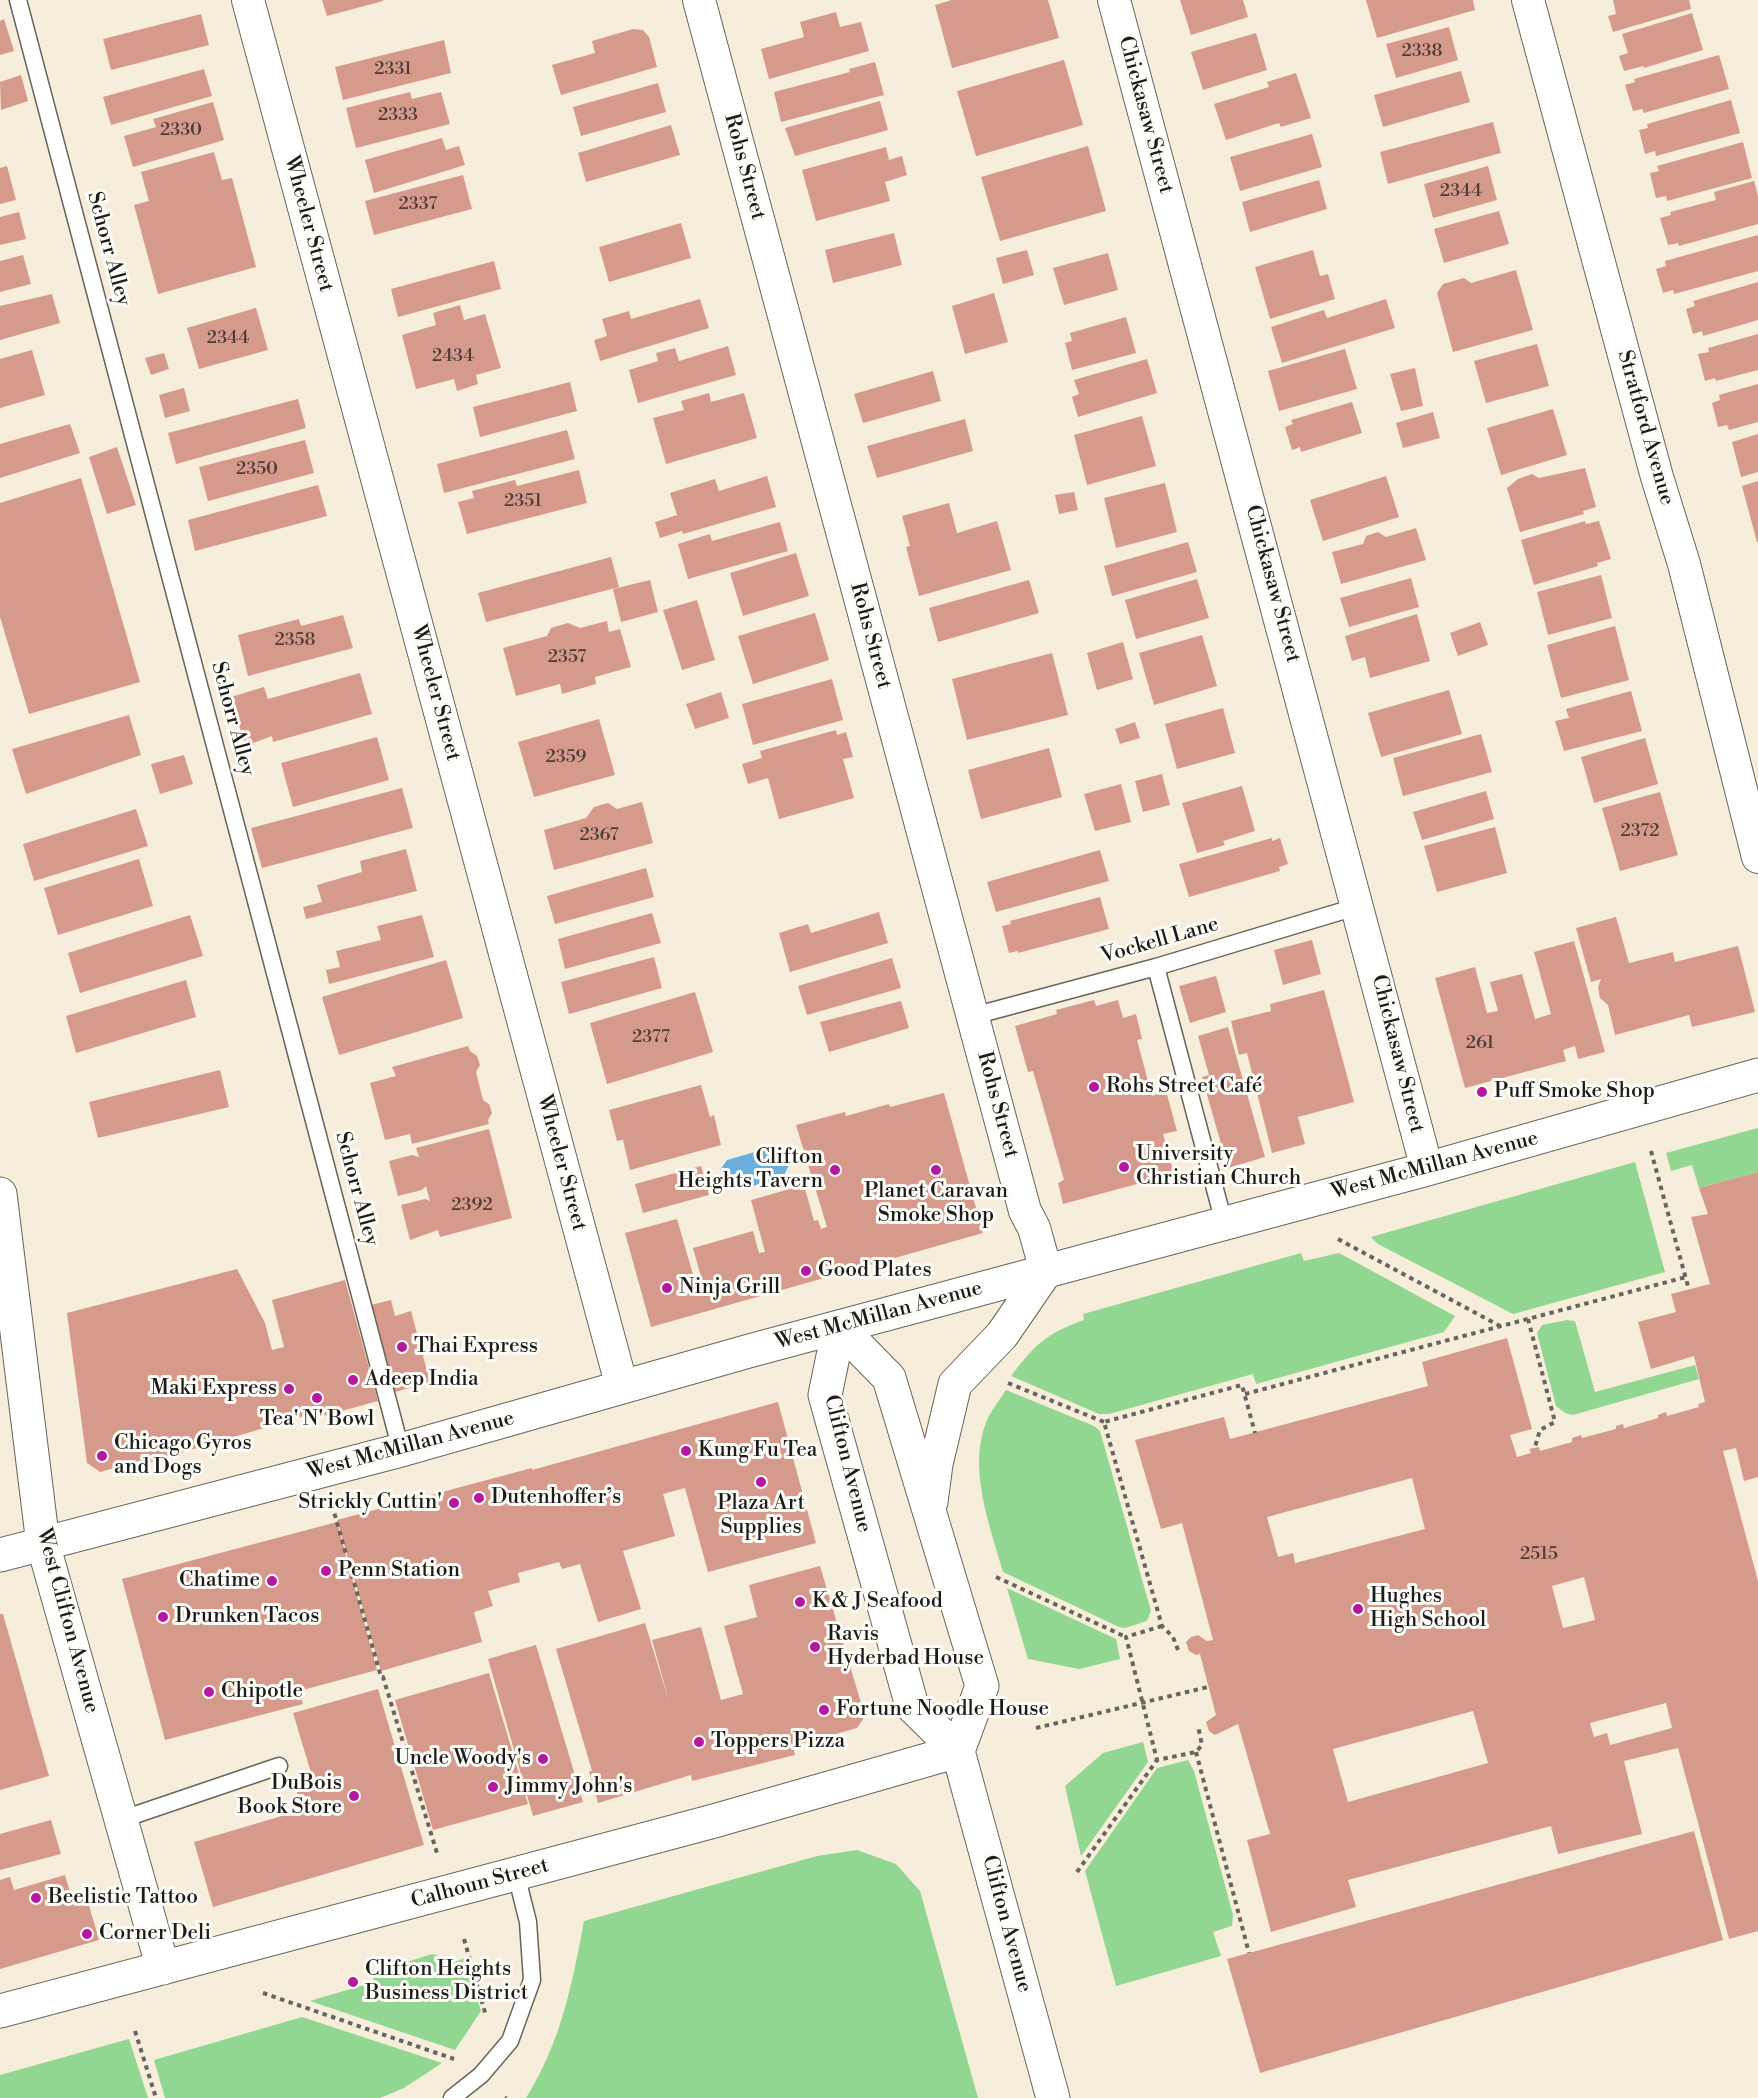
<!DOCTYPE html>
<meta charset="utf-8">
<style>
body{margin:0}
canvas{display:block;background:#f6edda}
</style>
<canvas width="1758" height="2098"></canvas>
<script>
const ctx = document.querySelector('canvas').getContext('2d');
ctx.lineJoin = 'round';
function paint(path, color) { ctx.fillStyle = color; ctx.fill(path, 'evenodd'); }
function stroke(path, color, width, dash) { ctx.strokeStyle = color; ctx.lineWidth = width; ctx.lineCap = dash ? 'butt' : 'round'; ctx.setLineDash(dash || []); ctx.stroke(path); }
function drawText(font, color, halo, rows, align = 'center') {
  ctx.font = font + ' "Libre Bodoni",serif'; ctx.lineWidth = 6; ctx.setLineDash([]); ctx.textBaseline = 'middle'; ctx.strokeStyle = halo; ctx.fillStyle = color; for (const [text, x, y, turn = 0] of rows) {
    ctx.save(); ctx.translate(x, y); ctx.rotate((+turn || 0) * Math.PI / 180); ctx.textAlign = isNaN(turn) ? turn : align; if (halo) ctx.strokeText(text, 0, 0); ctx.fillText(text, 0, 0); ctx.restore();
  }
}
paint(new Path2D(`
 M1758,1128V1172L1699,1188L1692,1165L1671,1171L1666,1153Z
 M1635,1162L1665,1272L1513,1314L1378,1244L1371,1237Z
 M1301,1253L1304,1261L1339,1253L1455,1316L1444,1332L1256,1384L1253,1374L1109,1414H1099L1011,1376C1035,1345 1045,1334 1084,1320L1083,1314Z
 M1567,1320L1575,1321L1595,1392L1695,1365L1699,1379L1573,1415L1565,1413L1556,1406L1537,1333L1542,1325Z
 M1006,1390L1094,1426L1100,1431L1151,1611L1147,1621L1125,1628L1119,1627L1003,1572C990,1526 966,1465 988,1418C993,1408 1000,1399 1006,1390Z
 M1007,1588L1116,1639L1120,1659L1079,1669L1028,1659Z
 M1143,1742L1148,1762L1081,1856L1065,1786L1103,1753Z
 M1188,1760L1194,1771L1233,1915L1232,1926L1213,1932L1221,1956L1116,1986L1085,1871L1157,1768Z
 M857,1850L896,1864L920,1891L978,2098H526C561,2042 572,1985 584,1921L817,1856Z
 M432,1954L458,1961L464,1958L481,2011L455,2050L310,2001L374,1982L372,1973Z
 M302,2017L442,2063L404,2088L380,2098H165L154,2060Z
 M129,2039L148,2098H0V2075Z`), '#91d791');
paint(new Path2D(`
 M776,1146L785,1152L789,1165L782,1179L736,1190L724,1183L720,1170L727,1160Z`), '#6aaddf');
paint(new Path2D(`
 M322,0H383V1L327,16Z
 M952,0H1048L1059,38L952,68L935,5Z
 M1180,0H1243L1248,17L1191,35Z
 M1366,0H1473L1475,10L1377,38Z
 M1613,0H1689L1691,9L1613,32L1608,16L1616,14Z
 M836,12L840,27L861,22L869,51L769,79L761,49L804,37L800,22Z
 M1692,13L1703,50L1644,68L1643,66L1624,71L1619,56L1628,53L1622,34Z
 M201,14L209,45L111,70L103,39Z
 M4,19L14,51L0,55V21Z
 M1449,27L1458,60L1396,78L1386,44Z
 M633,29L643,30L649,37L657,67L561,95L552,65L595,53L592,41Z
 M1256,33L1267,70L1203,90L1191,52Z
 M444,40L451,73L343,100L335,67Z
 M1719,55L1729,89L1644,113L1642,109L1633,111L1625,85L1635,82L1634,79Z
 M1064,60L1083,125L976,156L957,91Z
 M875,62L884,95L781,122L774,92L850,72L849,69Z
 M204,69L212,96L111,125L103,97Z
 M1461,71L1470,102L1383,127L1374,95Z
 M1296,73L1311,118L1281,127L1279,123L1226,140L1214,104L1269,87L1267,82Z
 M21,75L28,101L1,110L0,82Z
 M658,83L666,112L581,136L573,107Z
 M410,92L412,99L441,92L450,124L356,148L346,108Z
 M1731,100L1740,133L1656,156L1655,151L1645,154L1639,130L1648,128L1647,124Z
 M880,101L888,130L795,156L785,128Z
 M213,102L224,140L133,167L124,136L156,127L153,119Z
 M1493,122L1501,153L1388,184L1380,152Z
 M671,125L680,155L586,182L578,153Z
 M1312,134L1322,167L1240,191L1230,157Z
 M442,138L446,150L459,146L465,165L374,193L365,160Z
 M1743,142L1752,178L1667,201L1666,196L1656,198L1650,173L1659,171L1657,166Z
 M1088,146L1106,211L1000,241L981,177Z
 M886,147L889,160L902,156L907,175L885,182L890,201L816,221L802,170Z
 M214,152L222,180L232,178L256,267L158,294L134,205L149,201L141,172Z
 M7,166L16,200L0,204V168Z
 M1488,166L1497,200L1433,218L1424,184Z
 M463,175L472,209L374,235L365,201Z
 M1319,180L1327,209L1250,232L1242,202Z
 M1754,181L1758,196V224L1679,246L1678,243L1668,245L1660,218L1671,215L1670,212L1716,200L1714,192Z
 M1499,211L1509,244L1444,263L1434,229Z
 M19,212L26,239L0,245V217Z
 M681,223L691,258L609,282L599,247Z
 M894,233L902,265L833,283L825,250Z
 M1758,235V271L1674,294L1673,290L1663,293L1656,269L1666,266L1665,261Z
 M1027,250L1034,275L1003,284L996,258Z
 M1313,250L1320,276L1328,274L1335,299L1270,319L1255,267Z
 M1108,253L1118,290L1064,305L1053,268Z
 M23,255L31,284L0,292V261Z
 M494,261L501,289L398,317L391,289Z
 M1516,270L1533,330L1453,352L1437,293L1443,284L1464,278L1471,283Z
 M1758,282V320L1703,336L1702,331L1693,334L1686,309L1695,306L1693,301Z
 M994,293L1008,342L965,354L952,306Z
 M52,294L60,323L0,340V306Z
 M700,299L709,328L600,361L594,340L607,336L602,319L629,311L631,319Z
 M1386,299L1395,328L1282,363L1271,327L1324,310L1327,318Z
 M460,305L464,320L485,314L501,368L476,375L478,384L457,391L454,379L416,389L402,335L436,325L433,313Z
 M256,308L268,350L199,369L187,328Z
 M1126,317L1136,353L1072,370L1065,343L1072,341L1070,333Z
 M1758,334V370L1716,381L1715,378L1705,381L1698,354L1709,352L1708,348Z
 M1537,344L1549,386L1486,403L1474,361Z
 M728,346L736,375L638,403L629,370L658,361L656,353L675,348L679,361Z
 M1345,349L1357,389L1279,411L1268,371Z
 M32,350L45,395L0,408V359Z
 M164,353L169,369L151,375L145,358Z
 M1147,359L1157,393L1078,417L1072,397L1079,394L1074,380Z
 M1415,368L1423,406L1401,411L1390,374Z
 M933,371L941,401L863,423L854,394Z
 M570,382L577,411L480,437L473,407Z
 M1758,384V422L1729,430L1727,425L1718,427L1712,403L1720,400L1719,395Z
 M184,388L190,411L165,418L159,395Z
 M709,393L711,402L744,393L757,438L666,464L653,418L684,410L681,401Z
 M298,399L306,428L176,464L168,433Z
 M1352,402L1362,433L1301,452L1300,447L1292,450L1285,427L1293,424L1291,420Z
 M1553,409L1567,455L1501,475L1487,428Z
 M1433,412L1440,438L1403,448L1396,423Z
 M1142,416L1156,466L1087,485L1074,435Z
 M965,419L973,451L877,478L867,446Z
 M70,424L80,453L0,478V444Z
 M567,430L575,459L444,493L437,464Z
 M1758,434V472L1741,477L1732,442Z
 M305,440L314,473L208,501L199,467Z
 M117,447L136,505L107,514L89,457Z
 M1585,468L1596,507L1583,511L1584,514L1520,532L1507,488L1518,479L1532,474L1539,478Z
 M579,470L587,503L467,534L458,502L474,498L472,491L515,480L517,486Z
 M767,476L776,507L683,534L682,531L660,538L655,522L677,515L670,493L715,479L719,491Z
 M1386,476L1399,517L1323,541L1310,500Z
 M81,478L140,682L29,714L0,617V503Z
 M1758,481V542H1757L1742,486Z
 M1165,483L1177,532L1116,548L1104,498Z
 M318,485L327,516L195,551L188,520Z
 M1074,492L1078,510L1059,514L1055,495Z
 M949,503L957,533L997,521L1011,570L919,596L906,547L910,546L902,516Z
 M1585,521L1586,524L1599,521L1611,559L1597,563L1598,566L1534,585L1521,540Z
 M780,522L788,551L688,579L678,544L710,534L712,541Z
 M1416,528L1426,560L1341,584L1332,552L1363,544L1366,536L1378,532L1386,537Z
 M1188,542L1197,572L1112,596L1104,566Z
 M796,553L809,596L743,616L730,573Z
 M611,557L619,587L486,622L478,593Z
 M1601,575L1612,618L1548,635L1537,592Z
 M1411,578L1419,607L1349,627L1340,598Z
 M1197,579L1209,618L1136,639L1125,600Z
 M650,580L658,612L621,622L613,589Z
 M1029,580L1039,613L938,642L929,608Z
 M697,600L715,660L682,670L663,610Z
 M815,613L829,660L753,684L738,636Z
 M1417,614L1430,661L1370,678L1365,657L1352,661L1345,636Z
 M343,615L353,648L248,676L238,635L299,619L301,626Z
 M607,621L609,632L620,629L631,667L595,677L596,684L562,694L560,684L516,696L503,648L547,636L551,628L568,623L580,628Z
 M1480,622L1488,645L1458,656L1450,633Z
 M1615,626L1629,680L1561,698L1547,645Z
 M1202,635L1217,686L1154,705L1139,653Z
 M1123,642L1133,679L1097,690L1087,653Z
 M1052,653L1068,715L967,740L952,679Z
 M360,673L372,714L273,742L272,736L245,746L231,697L264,687L268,699Z
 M832,679L843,720L753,745L742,704Z
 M1449,690L1462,734L1381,757L1368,713Z
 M1631,691L1642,731L1564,751L1555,721L1569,718L1566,709Z
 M721,692L729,718L695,729L686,704Z
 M1223,708L1235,753L1177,769L1165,724Z
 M129,715L141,755L26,794L12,749Z
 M599,719L615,775L534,797L518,742Z
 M1135,722L1140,738L1120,744L1115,729Z
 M836,730L837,735L846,732L853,757L843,759L854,798L779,819L768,778L748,784L742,764L762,758L760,751Z
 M1481,734L1492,772L1403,796L1393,758Z
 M377,737L389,780L293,807L281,763Z
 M1645,738L1658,784L1594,803L1581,757Z
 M1049,748L1062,797L981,819L968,770Z
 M184,755L193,784L160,794L151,764Z
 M1162,774L1170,805L1143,812L1135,781Z
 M1121,784L1131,822L1095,831L1084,794Z
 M1242,786L1255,831L1223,841L1225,845L1197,853L1182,803Z
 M402,788L413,828L262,868L251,828Z
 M1486,791L1494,819L1422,840L1413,812Z
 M1660,792L1678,855L1620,871L1602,808Z
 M642,802L653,843L554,870L544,830L586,818L594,807L608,803L617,809Z
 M136,809L148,846L34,881L23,844Z
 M1495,827L1507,873L1437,892L1424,846Z
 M1272,838V841L1280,838L1288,864L1279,867L1280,871L1189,897L1179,864Z
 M406,849L417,891L306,919L303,907L322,902L317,885L362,872L360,861Z
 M1100,850L1109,881L996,912L987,882Z
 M139,859L153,906L58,935L44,888Z
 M646,868L654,897L555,924L547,896Z
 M1100,897L1109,929L1018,953V951L1009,953L1002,926L1011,924L1010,921Z
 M879,912L888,943L790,972L779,933L808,924L811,933Z
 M652,913L661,943L565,969L558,939Z
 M190,915L203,956L80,993L68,953Z
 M422,915L434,957L329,984L326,970L340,967L336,951L381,940L377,926Z
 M1616,917L1629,963L1673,952L1675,962L1738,946L1755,1012L1692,1027L1689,1015L1615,1035L1608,1005L1600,998L1598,987L1601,979L1591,982L1576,928Z
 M1312,940L1321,974L1283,985L1274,950Z
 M1574,941L1605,1052L1578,1059L1575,1046L1563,1050L1566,1061L1465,1088L1435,978L1475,967L1487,1013L1498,1011L1490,982L1522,974L1535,1019L1551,1014L1534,952Z
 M654,957L662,988L569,1014L561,982Z
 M892,958L901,988L807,1015L798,986Z
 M446,960L463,1018L339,1055L322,997Z
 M1216,976L1226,1012L1190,1023L1179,986Z
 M186,980L196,1017L76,1053L66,1016Z
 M1324,990L1354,1102L1298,1117L1305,1144L1272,1153L1247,1053L1239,1055L1231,1021L1271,1011L1270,1004Z
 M695,992L713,1052L607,1084L590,1023Z
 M1094,1000L1096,1006L1118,1000L1123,1018L1136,1014L1142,1039L1137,1040L1152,1096L1166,1091L1177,1131L1163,1134L1174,1174L1063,1204L1058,1183L1064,1180L1033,1071L1028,1072L1015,1026L1057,1014L1056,1010Z
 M901,1001L909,1028L829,1052L820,1022Z
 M1228,1027L1265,1157L1228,1168L1202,1077L1209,1075L1198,1036Z
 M468,1046L470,1051L477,1056L480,1065L476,1072L483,1100L489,1104L492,1113L488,1120L489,1124L412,1144L410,1134L385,1140L370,1083L396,1076L392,1067Z
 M220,1070L229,1107L98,1138L89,1102Z
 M701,1085L710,1117L714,1115L721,1145L630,1170L623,1140L617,1141L609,1110Z
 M944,1093L983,1233L651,1327L625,1233L677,1219L694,1278L701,1277L693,1248L753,1231L759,1253L765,1252L751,1200L804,1185L814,1221L818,1220L821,1229L827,1227L796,1125L845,1112L846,1116L889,1104L890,1107Z
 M489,1129L512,1218L440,1237L438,1230L410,1240L401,1205L425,1199L430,1201L426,1186L422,1190L398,1196L389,1161L412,1155L419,1157L416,1148Z
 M701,1166L709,1195L643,1213L635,1184Z
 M1758,1172V1477L1744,1481L1736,1448L1723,1451L1758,1581V1931L1729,1939L1678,1748L1624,1761L1642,1834L1558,1854L1551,1826L1348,1880L1356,1907L1271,1932L1247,1840L1270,1834L1238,1724L1215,1735L1209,1731L1206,1722L1216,1715L1200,1654L1196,1655L1189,1651L1186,1642L1191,1637L1198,1635L1207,1641L1213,1640L1182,1523L1161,1529L1135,1440L1224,1417L1230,1439L1428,1386L1422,1362L1507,1338L1532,1429L1510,1435L1517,1457L1531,1453L1529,1449L1539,1447L1540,1451L1572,1442V1438L1581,1435L1582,1438L1616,1429V1426L1623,1424L1624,1428L1658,1418V1415L1666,1412L1667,1416L1699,1407L1698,1404L1705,1402L1694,1356L1651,1369L1638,1322L1676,1312L1671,1294L1710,1284L1691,1217L1708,1214L1699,1188ZM1412,1478L1425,1529L1295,1563L1293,1553L1278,1557L1267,1517ZM1584,1577L1595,1620L1563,1628L1552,1586ZM1666,1703L1672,1728L1610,1745L1607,1733L1594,1737L1590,1723ZM1473,1711L1488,1763L1348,1802L1333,1749Z
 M237,1269L265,1323L272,1350L284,1347L272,1300L345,1280L378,1401L305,1421L304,1416L140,1465L139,1461L100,1472L87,1463L67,1313Z
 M391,1300L395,1316L411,1311L430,1382L395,1392L371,1305Z
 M778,1402L816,1543L708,1572L685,1488L663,1494L675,1536L623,1551L641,1609L598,1622L580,1564L562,1569L559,1562L518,1573L520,1582L488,1591L493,1606L474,1612L482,1642L381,1671L337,1520L532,1468V1470Z
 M337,1522L377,1670L299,1691L303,1704L165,1740L122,1579Z
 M820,1566L865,1716L857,1728L793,1746L795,1755L692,1781L691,1775L598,1803L589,1771H592L556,1649L645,1623L670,1705L652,1640L701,1627L721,1700L743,1694L724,1626L757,1617L749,1585Z
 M0,1614H3L49,1776L0,1790Z
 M536,1645L583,1802L533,1816L488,1659Z
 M489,1673L528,1804L433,1830L395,1700Z
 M378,1689L424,1845L213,1907L194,1842L302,1810L294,1782L312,1776L293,1713Z
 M51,1820L61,1854L0,1870V1834Z
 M1694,1831L1723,1940L1260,2073L1227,1959Z
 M65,1875L74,1906L88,1902L99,1940L0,1969V1880L10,1877L14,1890Z`), '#d69a8d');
const service = new Path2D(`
 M18,0L401,1450
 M1156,967L1224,1223
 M973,1016L1156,967L1359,906
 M120,1820L279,1766
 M452,2098L481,2075L510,2041L532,1980L528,1922L516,1874`);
const minor = new Path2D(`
 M248,0L622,1387
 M699,0L1025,1211L1034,1228L1046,1271
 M1114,0L1427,1169
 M1528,0L1657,477L1684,564L1758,857`);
const secondary = new Path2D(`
 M0,1194L43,1544L163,1968
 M839,1327L825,1395L912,1706L958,1751L1053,2098
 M839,1327L889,1378L982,1686L958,1751
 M931,1502L936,1464L955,1384L1002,1335L1046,1271
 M0,1555L401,1450L749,1351L1427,1169L1758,1075
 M0,2011L714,1821L958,1751`);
stroke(service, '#68655e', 19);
stroke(minor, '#68655e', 34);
stroke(secondary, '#68655e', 35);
stroke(new Path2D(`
 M1651,1151L1689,1290
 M1338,1239L1500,1326
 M1528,1319L1555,1422L1540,1430L1535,1447
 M1008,1383L1104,1422
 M1245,1394L1686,1277
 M332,1505L381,1677H383L437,1853
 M996,1577L1126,1637
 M1162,1626L1126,1637L1157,1760L1196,1752L1202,1745L1198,1726
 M1178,1650L1173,1637L1162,1626L1104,1422L1242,1385L1255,1433
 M1036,1728L1208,1687
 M1196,1752L1249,1953
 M1077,1872L1157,1760
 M464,1939L486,2016
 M263,1993L454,2059
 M135,2031L156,2098
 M505,2097L506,2098`), '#68655e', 4, [4.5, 4.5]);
stroke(service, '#fff', 16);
stroke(minor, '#fff', 32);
stroke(secondary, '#fff', 33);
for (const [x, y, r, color] of [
 [1094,1087,6,"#b5179e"],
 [1482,1092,6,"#b5179e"],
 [1124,1167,6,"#b5179e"],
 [835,1170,6,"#b5179e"],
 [936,1170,6,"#b5179e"],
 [806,1271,6,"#b5179e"],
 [667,1288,6,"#b5179e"],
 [402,1347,6,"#b5179e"],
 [353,1380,6,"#b5179e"],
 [289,1389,6,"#b5179e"],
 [317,1398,6,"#b5179e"],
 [686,1451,6,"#b5179e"],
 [102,1456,6,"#b5179e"],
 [761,1482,6,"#b5179e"],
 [479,1498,6,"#b5179e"],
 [454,1503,6,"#b5179e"],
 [326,1571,6,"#b5179e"],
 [272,1581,6,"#b5179e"],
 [800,1602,6,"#b5179e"],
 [1358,1609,6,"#b5179e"],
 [163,1617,6,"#b5179e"],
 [815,1647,6,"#b5179e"],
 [209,1692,6,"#b5179e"],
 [824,1710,6,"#b5179e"],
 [699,1742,6,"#b5179e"],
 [543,1759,6,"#b5179e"],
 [493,1787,6,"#b5179e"],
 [354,1796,6,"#b5179e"],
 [36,1898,6,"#b5179e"],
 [87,1934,6,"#b5179e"],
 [353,1982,6,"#b5179e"]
]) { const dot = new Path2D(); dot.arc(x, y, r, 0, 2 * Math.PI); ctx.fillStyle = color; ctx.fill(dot); stroke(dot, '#fdfcf7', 2); }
drawText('18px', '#4a3c38', null, [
 ["2338",1422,52],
 ["2331",393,70],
 ["2333",398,116],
 ["2330",181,131],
 ["2344",1461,192],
 ["2337",418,205],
 ["2344",228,339],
 ["2434",453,357],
 ["2350",257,470],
 ["2351",523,502],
 ["2358",295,641],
 ["2357",567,658],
 ["2359",566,758],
 ["2372",1640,832],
 ["2367",599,836],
 ["2377",651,1038],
 ["261",1480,1044],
 ["2392",472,1206],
 ["2515",1539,1555]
]);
drawText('21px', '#1c1c1c', '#fdfcf7', [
 ["Chickasaw Street",1145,115,75],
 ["Rohs Street",744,167,75],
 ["Wheeler Street",308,224,75],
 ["Schorr Alley",108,249,75],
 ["Stratford Avenue",1645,428,74],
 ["Chickasaw Street",1272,584,75],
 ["Rohs Street",870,636,75],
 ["Wheeler Street",435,693,75],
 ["Schorr Alley",232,719,75],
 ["Vockell Lane",1160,941,-16],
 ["Chickasaw Street",1397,1054,76],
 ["Rohs Street",997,1105,75],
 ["Wheeler Street",561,1163,75],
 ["West McMillan Avenue",1435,1166,-15],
 ["Schorr Alley",356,1189,75],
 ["West McMillan Avenue",879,1316,-15],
 ["West McMillan Avenue",411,1446,-15],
 ["Clifton Avenue",847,1464,76],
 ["West Clifton Avenue",67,1621,75],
 ["Calhoun Street",480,1884,-15],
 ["Clifton Avenue",1006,1924,75]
]);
drawText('21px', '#1c1c1c', '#fdfcf7', [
 ["Rohs Street Café",1106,1087],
 ["Puff Smoke Shop",1494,1092],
 ["University",1136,1155],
 ["Christian Church",1136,1179],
 ["Clifton",823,1158,"right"],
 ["Heights Tavern",823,1182,"right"],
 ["Planet Caravan",936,1192,"center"],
 ["Smoke Shop",936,1216,"center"],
 ["Good Plates",818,1271],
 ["Ninja Grill",679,1288],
 ["Thai Express",414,1347],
 ["Adeep India",365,1380],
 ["Maki Express",277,1389,"right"],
 ["Tea' N' Bowl",317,1420,"center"],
 ["Chicago Gyros",114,1444],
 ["and Dogs",114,1468],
 ["Kung Fu Tea",698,1451],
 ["Dutenhoffer’s",491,1498],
 ["Strickly Cuttin'",442,1503,"right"],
 ["Plaza Art",761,1504,"center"],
 ["Supplies",761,1528,"center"],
 ["Penn Station",338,1571],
 ["Chatime",260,1581,"right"],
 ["Hughes",1370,1597],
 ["High School",1370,1621],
 ["K & J Seafood",812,1602],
 ["Drunken Tacos",175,1617],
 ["Ravis",827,1635],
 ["Hyderbad House",827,1659],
 ["Chipotle",221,1692],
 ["Fortune Noodle House",836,1710],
 ["Toppers Pizza",711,1742],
 ["Uncle Woody's",531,1759,"right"],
 ["DuBois",342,1784,"right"],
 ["Book Store",342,1808,"right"],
 ["Jimmy John's",505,1787],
 ["Beelistic Tattoo",48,1898],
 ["Corner Deli",99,1934],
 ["Clifton Heights",365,1970],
 ["Business District",365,1994]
], 'left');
</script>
